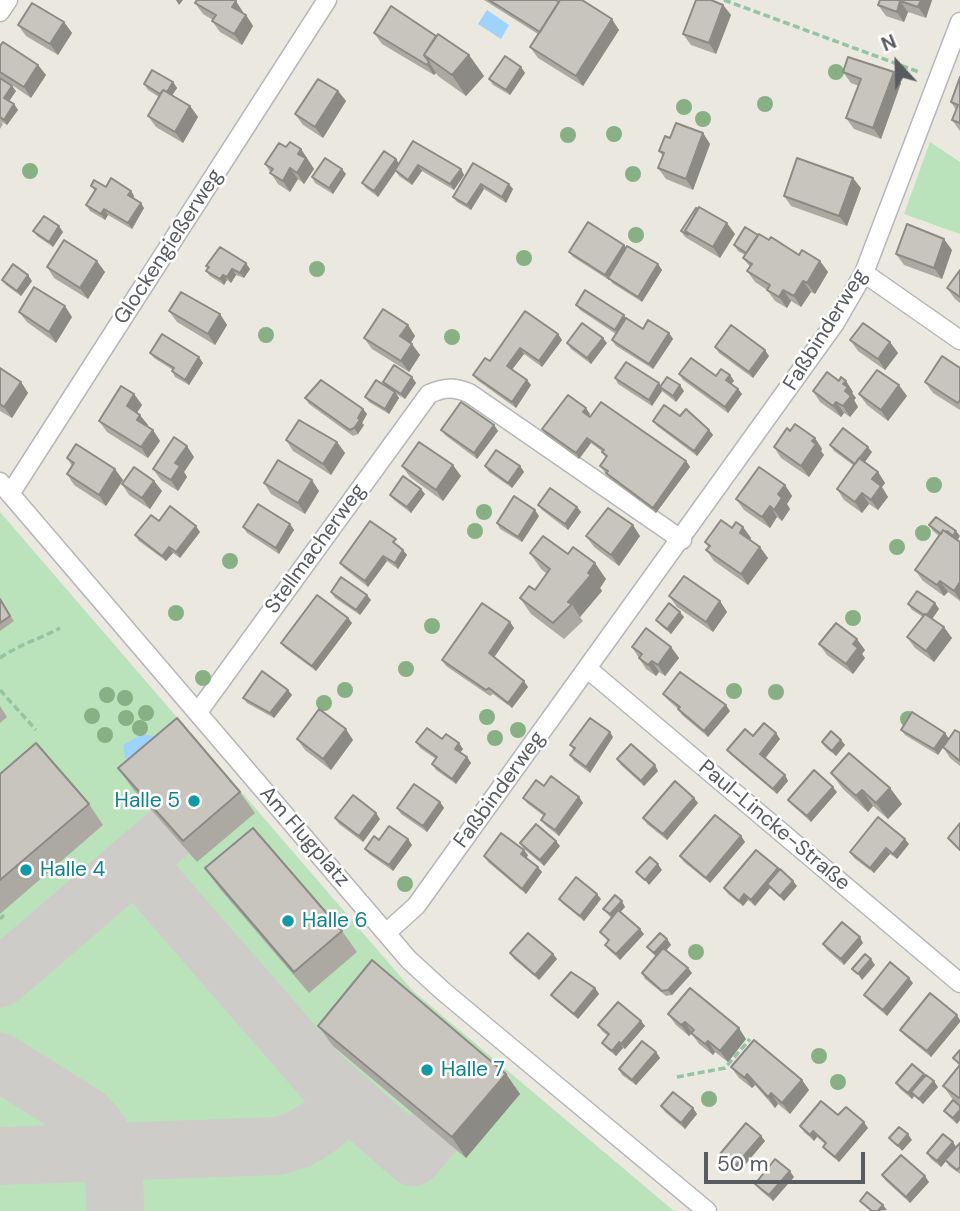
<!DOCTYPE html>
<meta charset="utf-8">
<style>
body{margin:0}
#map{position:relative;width:960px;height:1211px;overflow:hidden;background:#ebe8df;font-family:"DM Sans",sans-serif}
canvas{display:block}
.north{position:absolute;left:862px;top:28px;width:70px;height:70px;-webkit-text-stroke:5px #fff;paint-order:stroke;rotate:338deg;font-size:19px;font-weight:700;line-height:28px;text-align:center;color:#585b60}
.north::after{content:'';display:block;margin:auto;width:24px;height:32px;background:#585b60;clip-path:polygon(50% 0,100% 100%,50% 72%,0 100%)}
.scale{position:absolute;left:704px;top:1152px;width:161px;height:32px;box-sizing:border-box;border:4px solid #585b60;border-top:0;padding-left:9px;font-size:21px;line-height:24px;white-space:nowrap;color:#585b60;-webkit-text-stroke:5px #fff;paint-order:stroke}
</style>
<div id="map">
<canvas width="960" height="1211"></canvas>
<div class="north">N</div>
<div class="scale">50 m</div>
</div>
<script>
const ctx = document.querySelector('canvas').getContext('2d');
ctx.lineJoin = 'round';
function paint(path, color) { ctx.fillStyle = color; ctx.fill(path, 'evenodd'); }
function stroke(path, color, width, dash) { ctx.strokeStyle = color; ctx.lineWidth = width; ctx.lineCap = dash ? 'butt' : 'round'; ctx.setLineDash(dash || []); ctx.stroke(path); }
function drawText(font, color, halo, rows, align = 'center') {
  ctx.font = font + ' "DM Sans",sans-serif'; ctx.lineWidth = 5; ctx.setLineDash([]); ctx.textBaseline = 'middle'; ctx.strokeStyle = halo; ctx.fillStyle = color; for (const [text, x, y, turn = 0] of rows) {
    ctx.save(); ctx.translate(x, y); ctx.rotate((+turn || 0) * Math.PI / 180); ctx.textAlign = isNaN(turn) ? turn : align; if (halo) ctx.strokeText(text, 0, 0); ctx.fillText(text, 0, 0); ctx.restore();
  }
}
paint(new Path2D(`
 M930,142L960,162V234L904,214Z
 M0,512L413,991L674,1211H0Z`), '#bbe3bb');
paint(new Path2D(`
 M487,10L509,25L501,39L478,24Z
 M142,734L159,737L129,760L125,758L123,745Z`), '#9dd3fd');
stroke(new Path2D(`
 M135,862L321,1076L413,1157L434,1132
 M0,978L170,832
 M0,1062L86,1116C114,1142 115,1175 115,1211
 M0,1156L279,1146C310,1138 326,1123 347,1099`), '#ceccc8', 58);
const street = new Path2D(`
 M0,12L8,0
 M864,273L960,340
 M0,482L409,960L444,992L707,1211
 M10,494L327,0
 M589,670L960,983
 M198,712L429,394C445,387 453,387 469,393L682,540
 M386,933L416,906L835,323L864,273L960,22`);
stroke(street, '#b5b7bc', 21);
stroke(new Path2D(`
 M724,0L919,72
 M0,658C18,645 40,639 60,628
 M0,690L36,730
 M0,919L4,915
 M677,1077L725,1068L750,1039`), '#94c4a2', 3.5, [7, 3.5]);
stroke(street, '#fff', 18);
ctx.fillStyle = '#87b084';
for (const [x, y] of [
 [836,72],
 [765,104],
 [684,107],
 [703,119],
 [614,134],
 [568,135],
 [30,171],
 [633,174],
 [636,235],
 [524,258],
 [317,269],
 [266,335],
 [452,337],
 [934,485],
 [484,512],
 [475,531],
 [923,533],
 [897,547],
 [230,561],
 [176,613],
 [853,618],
 [432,626],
 [406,669],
 [203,678],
 [345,690],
 [734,691],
 [776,692],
 [107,695],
 [125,698],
 [324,703],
 [146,713],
 [92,716],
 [487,717],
 [126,718],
 [908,719],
 [140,728],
 [518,730],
 [105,735],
 [495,738],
 [405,884],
 [696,952],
 [819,1056],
 [838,1082],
 [709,1099]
]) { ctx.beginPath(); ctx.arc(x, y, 8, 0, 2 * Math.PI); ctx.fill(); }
paint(new Path2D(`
 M484,0H556L619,30L583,86L538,58L530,47L538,34Z
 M880,0H932L926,18L908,12L904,22L886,16L878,5Z
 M195,3L243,12L242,13L246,15L253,26L242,45L220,32L212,21L213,20L203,14Z
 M723,5L731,15L716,54L691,45L683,34Z
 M64,22L72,33L58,55L26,36L18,25Z
 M374,33L436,36L469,55L484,76L466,96L438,76L436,73L434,75L382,44Z
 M0,46L38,65L46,75L31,98L9,83L12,86L16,91L9,101L14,104L18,110L7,125L0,121L3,124L0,129Z
 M521,67L525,73L510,95L493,85L489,79Z
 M843,72H894L901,83L881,139L854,129L846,118L859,86L851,83Z
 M960,77V131L952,120L956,110L951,102Z
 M173,82L177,88L172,95L190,106L198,117L183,143L156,127L148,116L159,97L148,90L144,84Z
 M338,91L346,101L323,138L303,125L295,114Z
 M703,133L710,144L693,190L666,179L658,168L663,156L659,151L670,138Z
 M286,147L301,149L314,169L304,184L298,179L290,192L278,184L265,164Z
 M396,159L399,164L461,169L464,175L454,190L422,171L412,185L399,176L396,171L378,197L366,188L362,183Z
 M473,163L513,189L506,203L484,189L471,210L457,202L453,197Z
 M346,174L333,194L315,183L312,177Z
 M91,186L131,191L134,196L133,198L144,208L132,229L108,215L105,220L90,211L86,205L95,191Z
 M861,188L847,226L791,206L784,196Z
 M33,231L63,232L53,247L37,236Z
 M681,231L735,234L720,258L685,237Z
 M758,235L799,255L820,261L828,272L815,294L811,292L801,307L791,301L787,308L775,301L767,290L755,282L747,271L750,267L743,258L745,255L738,251L734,245Z
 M624,245L626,248L658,264L662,270L642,302L612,283L610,279L609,280L573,257L569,252Z
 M952,250L942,279L904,265L896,254Z
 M206,266L250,269L244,278L236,275L231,283L227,280L224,285L210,276L206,271L208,269Z
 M47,267L105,272L88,299L54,278Z
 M960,270V303L955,299L947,288Z
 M2,280L32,281L21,296L6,285Z
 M576,305L624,315L626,319L643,329L669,333L673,339L653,369L616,346L612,340L616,334L580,310Z
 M169,311L220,314L227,325L215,345L177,322Z
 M19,312L72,317L56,343L27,322Z
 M408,325L415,336L411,343L420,355L409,372L372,349L364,338Z
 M558,334L562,340L542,367L524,354L512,369L527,380L531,385L516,408L477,380L473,375L490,361Z
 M850,340L890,342L898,353L885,370L858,351Z
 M567,343H607L591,364L571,349Z
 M715,347L769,356L753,378L719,353Z
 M150,353L203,363L189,385L175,377L172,371L173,370L154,358Z
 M0,368L21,382L28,393L12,418L0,411Z
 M960,368V410L933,393L925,382Z
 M679,374L716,376L730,375L734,381L731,384L738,389L742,394L728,413L683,380Z
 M412,377L416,383L405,399L396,394L399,398L389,414L369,402L365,397L386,386L383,382Z
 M615,378L661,386L684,391L676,402L662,391L652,406L618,384Z
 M839,381H846L853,392L852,393L856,398L854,400L858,407L850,417L844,413L841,417L820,402L813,391Z
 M134,394L142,405L137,413L148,425L147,426L153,430L160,441L148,458L107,432L99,421Z
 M859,394L907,396L888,421L867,405Z
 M305,398L363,409L367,414L362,423L364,425L358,434L353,436L309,404Z
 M590,414L589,415L686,461L690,467L656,513L610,479L600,466L606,458L602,452H603L591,443L579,459L546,435L542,429Z
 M680,416L709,430L713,435L697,456L657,426L653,421Z
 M494,425L498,431L477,459L445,435L441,430Z
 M815,438L822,449L821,451L824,455L809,477L781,458L774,447Z
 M286,440L337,442L345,453L331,475L293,451Z
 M830,445L872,452L865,462L878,472L885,483L882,487L888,497L878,510L869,504L862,513L844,500L837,489L853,465L834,451Z
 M194,457L184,472L187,477L178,491L161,480L153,469Z
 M67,458L123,480L106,506L74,485L67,474L72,466Z
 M402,466L461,476L443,501L410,477Z
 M485,466H520L524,472L512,488L489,472Z
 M154,481L162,491L150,509L129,495L122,484Z
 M264,483L319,491L305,514L271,494Z
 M785,485L792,496L787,504L790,509L782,521L777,517L770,528L744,510L736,499Z
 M425,494L411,513L394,500L390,495Z
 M538,505L577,507L581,512L568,530L542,510Z
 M539,516L522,542L500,529L497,523Z
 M936,517L960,542V601L948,592L944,596L923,581L915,570L939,536L933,531L929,525Z
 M159,521L200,532L180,558L173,553L166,561L139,541L135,535Z
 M290,524L294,530L279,554L247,533L243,527Z
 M743,527L751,538L750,540L768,558L748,585L714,561L706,550L709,548L705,542L732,528Z
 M586,536H640L619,566L594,547Z
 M400,545L399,546L407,555L398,569L387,561L368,587L344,568L340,563Z
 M530,553L568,554L606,579L600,588L602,591L580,617L583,621L564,639L531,614L520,598L535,590L547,574L541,569Z
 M331,592L371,600L360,615L335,598Z
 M669,596L720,601L727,612L713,632L677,607Z
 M0,599L14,621L0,631Z
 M935,603L939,609L932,619L952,638L934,662L915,648L907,637L923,617L912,610L908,604Z
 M684,617L671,634L660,625L656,620Z
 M348,618L352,623L316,671L285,648L281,643Z
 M510,622L514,628L494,657L528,687L512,708L493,694L490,696L446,666L442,660Z
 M819,644L865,650L862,654L865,658L853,674L827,655Z
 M632,647H671L679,658L665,676L659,672L656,676L646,669Z
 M288,690L292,695L274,718L247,703L243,698Z
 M663,694L730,711L708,737L682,715L678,709L667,699Z
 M0,706L7,717L0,723Z
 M901,730L945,733L949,739L960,733V766L950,758L943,747L938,755L905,735Z
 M753,736L780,739L765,758L785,775L788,781L777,794L731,755L727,750Z
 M613,737L590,773L574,761L570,755L574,750L570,745Z
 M297,739L353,740L331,770L305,750Z
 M442,739L463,749L460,753L467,757L471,763L456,784L436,770L432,764L436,759L420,748L416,742Z
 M841,740L845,745L836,756L825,747L822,742Z
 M617,759L658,771L644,786L621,765Z
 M118,768L240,792L255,813L197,862L133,789Z
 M831,773L890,788L902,804L888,819L873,806L868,812L843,789Z
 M0,774L89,804L103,825L0,914Z
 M544,786L579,797L583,803L559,836L545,825L541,820L544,816L527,803L523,798Z
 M837,792L811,822L792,805L788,800Z
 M694,798L698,803L667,840L647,824L643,818Z
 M440,802L444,808L427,832L401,814L397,808Z
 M335,818L380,819L363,842L339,824Z
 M741,836L745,842L710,883L684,862L680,856Z
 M408,839L412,845L393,871L369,854L365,849L379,840Z
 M520,843L560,846L544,866L524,849Z
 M909,844L897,859L890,854L874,873L854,858L850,852Z
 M528,855L527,858L538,867L542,872L526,894L488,862L484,856Z
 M205,868L342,931L357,952L309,993L220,889Z
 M778,868L797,886L784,901L770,888L755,906L748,900L743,906L728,894L724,888Z
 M559,899H601L584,921L563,904Z
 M625,907L620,912L644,934L620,960L609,950L605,945L608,941L600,932L611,918L603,909Z
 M667,939L671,945L666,950L688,968L692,973L672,995L666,996L645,979L642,973L656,957L647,947Z
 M863,943L844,965L827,950L823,944Z
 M510,953L553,954L557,959L539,980L514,959Z
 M913,983L887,1016L868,1000L864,995Z
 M595,988L599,994L578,1019L555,1000L551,995Z
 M668,1014L746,1039L728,1062L715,1052L713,1055L699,1044L691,1033L689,1036L676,1025Z
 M960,1020V1022L931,1057L904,1035L900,1030Z
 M641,1021L645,1026L625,1049L623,1048L616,1056L606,1048L602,1043L608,1036L602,1031L598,1025Z
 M318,1026L506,1074L520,1094L466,1158L333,1046Z
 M960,1050V1120L957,1124L948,1116L944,1111L954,1101L943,1086L959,1065L953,1058Z
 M656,1052L660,1058L636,1085L622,1075L619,1069Z
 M731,1067L802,1080L809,1090L790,1114L778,1104L775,1108L755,1085L752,1088L739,1078Z
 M925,1076L938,1087L923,1104L914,1096L912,1099L900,1089L896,1083Z
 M661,1106L693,1108L697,1114L685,1129L665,1112Z
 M838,1115L868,1128L839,1162L827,1152L823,1147L825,1144L817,1137L814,1141L804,1132L800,1126Z
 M761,1136L765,1141L739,1172L724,1159L720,1154Z
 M960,1143V1174L949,1166L946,1161L941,1167L931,1159L927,1153L956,1147Z
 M882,1175L929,1182L910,1203L886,1181Z
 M794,1177L773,1201L759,1189L755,1184Z`), '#aca9a3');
paint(new Path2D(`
 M176,0H183L179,5Z
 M921,0H932L926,18L918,7Z
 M236,1L243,12L240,18L232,7Z
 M900,1L908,12L904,22L897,12Z
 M723,5L731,15L716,54L709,43Z
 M246,15L253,26L242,45L234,34Z
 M612,19L619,30L583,86L576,76Z
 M64,22L72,33L58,55L50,44Z
 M469,55L484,76L466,96L452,75Z
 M429,62L436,73L434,75L427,65Z
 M38,65L46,75L31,98L24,87Z
 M521,67L525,73L510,95L506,90Z
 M894,72L901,83L881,139L873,128Z
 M173,82L177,88L168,102L164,97Z
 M12,86L16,91L8,103L4,98Z
 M338,91L346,101L323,138L315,127Z
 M14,104L18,110L7,125L4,120Z
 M190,106L198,117L183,143L175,132Z
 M703,133L710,144L693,190L686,179Z
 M301,149L314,169L304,184L297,173L298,154Z
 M396,159L400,165L378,197L374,191Z
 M418,165L422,171L412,185L408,180Z
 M290,168L298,179L290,192L283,181Z
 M342,169L346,174L333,194L329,188Z
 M461,169L464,175L454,190L450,184Z
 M853,178L861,188L847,226L839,216Z
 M481,184L484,189L471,210L467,205Z
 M509,184L513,189L506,203L502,197Z
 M131,191L134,196L132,201L128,195Z
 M141,203L144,208L132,229L128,223Z
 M104,209L108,215L105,220L101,214Z
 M727,223L735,234L720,258L713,247Z
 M59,226L63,232L53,247L49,242Z
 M944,239L952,250L942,279L934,268Z
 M624,245L628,250L609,280L605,275Z
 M97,261L105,272L88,299L80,288Z
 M820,261L828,272L815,294L807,283Z
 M246,263L250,269L244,278L240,273Z
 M658,264L662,270L642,302L638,297Z
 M232,269L236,275L231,283L227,277Z
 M28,275L32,281L21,296L17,291Z
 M223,275L227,280L224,285L220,279Z
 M803,281L811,292L801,307L794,296Z
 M783,290L791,301L787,308L779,297Z
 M65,306L72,317L56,343L49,332Z
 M220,314L227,325L215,345L208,334Z
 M624,315L628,321L619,335L615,330Z
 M408,325L415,336L408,347L400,336Z
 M669,333L673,339L653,369L649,364Z
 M558,334L562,340L542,367L539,361Z
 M603,338L607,343L591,364L587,358Z
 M890,342L898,353L885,370L878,359Z
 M412,344L420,355L409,372L401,361Z
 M520,348L524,354L511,371L507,366Z
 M765,350L769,356L753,378L749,372Z
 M199,357L203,363L189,385L185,380Z
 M730,375L734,381L730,385L726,380Z
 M412,377L416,383L405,399L401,394Z
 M527,380L531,385L516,408L512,402Z
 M846,381L853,392L852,393L856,398L854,400L858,407L850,417L843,406L845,391L843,384Z
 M21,382L28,393L12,418L4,407Z
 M659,383L663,389L660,387L662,391L652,406L649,400Z
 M680,385L684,391L676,402L673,396Z
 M899,385L907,396L888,421L881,410Z
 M738,389L742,394L728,413L725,407Z
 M395,392L399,398L389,414L385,409Z
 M134,394L142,405L134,417L127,406Z
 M836,402L844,413L841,417L833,406Z
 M586,408L590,414L587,417L583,412Z
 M363,409L367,414L362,423L364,425L358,434L354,428L358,418Z
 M140,415L148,425L145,430L137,420Z
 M494,425L498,431L477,459L474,453Z
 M153,430L160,441L148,458L141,447Z
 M709,430L713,435L697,456L694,451Z
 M587,438L591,443L579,459L576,453Z
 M815,438L822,449L821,451L824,455L809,477L801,466Z
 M337,442L345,453L331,475L323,464Z
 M187,446L194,457L184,472L187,477L178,491L171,480L175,463Z
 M868,447L872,452L859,470L855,464Z
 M686,461L690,467L656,513L653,508Z
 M453,465L461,476L443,501L436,490Z
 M520,466L524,472L512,488L508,483Z
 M115,469L123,480L106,506L99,495Z
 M878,472L885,483L882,487L888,497L878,510L871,500L872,479Z
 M312,480L319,491L305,514L298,503Z
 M154,481L162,491L150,509L142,498Z
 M785,485L792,496L787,504L790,509L782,521L774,510L778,494Z
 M421,489L425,494L411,513L407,507Z
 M862,493L869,504L862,513L855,502Z
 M770,506L777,517L770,528L762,517Z
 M577,507L581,512L568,530L565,524Z
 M535,510L539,516L522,542L518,537Z
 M290,524L294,530L279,554L276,548Z
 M633,525L640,536L619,566L611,555Z
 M196,526L200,532L180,558L176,552Z
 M743,527L751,538L747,544L740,533Z
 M956,531L960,536L957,541L953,536Z
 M169,547L173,553L166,561L162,556Z
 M760,547L768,558L748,585L741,574Z
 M403,550L407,555L398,569L395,563Z
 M383,556L387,561L368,587L365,581Z
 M595,563L606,579L600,588L602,591L580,617L572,604L568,602Z
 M940,581L948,592L944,596L937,585Z
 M960,582V600L954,591Z
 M367,595L371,600L360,615L356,610Z
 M720,601L727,612L713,632L706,622Z
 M935,603L939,609L930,622L926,617Z
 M680,612L684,617L671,634L667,629Z
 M348,618L352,623L316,671L312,666Z
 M510,622L514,628L493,659L489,653Z
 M944,627L952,638L934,662L926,651Z
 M857,639L865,650L862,654L865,658L853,674L846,664L853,644Z
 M671,647L679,658L665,676L658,665Z
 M652,661L659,672L656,676L648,665Z
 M524,681L528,687L512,708L508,703Z
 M288,690L292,695L274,718L270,713Z
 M726,705L730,711L708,737L704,731Z
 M346,729L353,740L331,770L323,759Z
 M610,732L613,737L590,773L586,767Z
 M776,733L780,739L764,760L760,754Z
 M945,733L949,739L938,755L934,749Z
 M841,740L845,745L836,756L832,751Z
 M459,743L463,749L459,754L455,749Z
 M467,757L471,763L456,784L452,779Z
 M655,765L658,771L644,786L641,781Z
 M785,775L788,781L777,794L773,789Z
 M833,787L837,792L811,822L807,816Z
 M890,788L902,804L888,819L876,803Z
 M862,790L873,806L868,812L856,796Z
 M579,797L583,803L559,836L555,830Z
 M694,798L698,803L667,840L663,834Z
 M440,802L444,808L427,832L423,826Z
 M376,813L380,819L363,842L359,836Z
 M741,836L745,842L710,883L706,878Z
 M408,839L412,845L393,871L389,865Z
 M905,839L909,844L897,859L893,854Z
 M556,841L560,846L544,866L540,860Z
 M886,848L890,854L874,873L870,868Z
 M524,850L528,855L525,860L521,854Z
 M658,864L662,870L649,885L645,880Z
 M538,867L542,872L526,894L522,889Z
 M778,868L782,874L767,884L770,888L755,906L751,900Z
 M793,881L797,886L784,901L780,896Z
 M597,894L601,899L584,921L580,916Z
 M744,894L748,900L743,906L739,901Z
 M622,901L625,907L613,920L610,914Z
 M640,929L644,934L620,960L616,954Z
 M860,937L863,943L844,965L841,959Z
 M667,939L671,945L658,959L654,953Z
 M553,954L557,959L539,980L535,975Z
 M871,959L875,965L862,980L858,974Z
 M688,968L692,973L672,995L668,990Z
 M909,978L913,983L887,1016L883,1010Z
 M595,988L599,994L578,1019L574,1014Z
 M957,1015L960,1020V1022L931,1057L927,1051Z
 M641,1021L645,1026L625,1049L621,1044Z
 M685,1022L692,1033L689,1036L681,1025Z
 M739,1028L746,1039L728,1062L720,1051Z
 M708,1041L715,1052L713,1055L705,1044Z
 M619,1042L623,1048L616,1056L612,1051Z
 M656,1052L660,1058L636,1085L632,1080Z
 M506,1074L520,1094L466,1158L452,1137Z
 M747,1074L755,1085L752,1088L745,1078Z
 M924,1074L928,1079L911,1092L914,1096L912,1099L908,1093Z
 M802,1080L809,1090L790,1114L782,1103Z
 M934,1081L938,1087L923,1104L919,1099Z
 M771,1093L778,1104L775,1108L768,1097Z
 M693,1108L697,1114L685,1129L681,1123Z
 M960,1110V1120L957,1124L953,1118Z
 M864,1122L868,1128L839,1162L835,1157Z
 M813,1131L817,1137L814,1141L810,1135Z
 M908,1134L912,1140L902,1151L898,1146Z
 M761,1136L765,1141L739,1172L735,1166Z
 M953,1142L957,1148L941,1167L937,1161Z
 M790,1171L794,1177L773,1201L769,1195Z
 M925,1176L929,1182L910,1203L906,1197Z
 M883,1205L887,1210L878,1211Z`), '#8c8a85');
const building = new Path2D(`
 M197,0H234L236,1L232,7L246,15L234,34L212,21L216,15L195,3Z
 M489,0H556L559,2L540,32Z
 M560,0H582L612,19L576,76L530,47Z
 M696,0H711L723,5L709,43L683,34Z
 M880,0H921L918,7L900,1L897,12L878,5Z
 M32,3L64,22L50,44L18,25Z
 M391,6L436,36L424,55L429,62L427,65L374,33Z
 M438,34L469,55L452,75L424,55Z
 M3,42L38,65L24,87L0,72V46Z
 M505,56L521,67L506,90L489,79Z
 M848,57L894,72L873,128L846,118L861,79L843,72Z
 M152,70L173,82L167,92L163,90L160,94L144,84Z
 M960,77V123L952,120L958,105L951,102Z
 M0,78L12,86L4,98L14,104L4,120L0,117Z
 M318,79L338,91L315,127L295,114Z
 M163,90L190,106L175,132L148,116Z
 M676,123L703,133L686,179L658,168L664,153L659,151L665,136L670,138Z
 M413,141L461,169L450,184L418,165L408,180L395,170Z
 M290,142L301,149L298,154L306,158L297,173L290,168L283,181L270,173L273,169L265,164L279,143L286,147Z
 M384,151L396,159L374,191L362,183Z
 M325,158L342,169L329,188L312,177Z
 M797,158L853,178L839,216L784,196Z
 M473,163L509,184L502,197L481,184L467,205L453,197Z
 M111,178L131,191L128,195L141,203L128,223L104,209L101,214L86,205L96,189L91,186L94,180L106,187Z
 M699,207L727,223L713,247L685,231Z
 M696,208L698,209L685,231L688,235L681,231Z
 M44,216L59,226L49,242L33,231Z
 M588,222L624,245L605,275L569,252Z
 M907,224L944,239L934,268L896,254Z
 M745,227L758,235L746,253L734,245Z
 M759,234L769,240L771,237L799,255L802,250L820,261L807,283L803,281L794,296L783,290L779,297L767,290L770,285L747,271L752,264L743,258Z
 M64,240L97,261L80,288L47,267Z
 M627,246L658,264L638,297L608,278Z
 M220,247L246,263L240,273L232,269L227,277L223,275L220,279L206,271L209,267L206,266Z
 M13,264L28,275L17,291L2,280Z
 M960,270V297L947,288Z
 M34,287L65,306L49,332L19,312Z
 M585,290L624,315L615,330L576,305Z
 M181,292L220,314L208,334L169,311Z
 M383,309L408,325L400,336L412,344L401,361L364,338Z
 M525,311L558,334L539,361L520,348L507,366L527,380L512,402L473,375L485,358L490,361Z
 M626,318L643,329L648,320L669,333L649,364L612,340Z
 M582,323L603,338L587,358L567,343Z
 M863,323L890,342L878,359L850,340Z
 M731,325L765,350L749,372L715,347Z
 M162,334L199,357L185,380L172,371L174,368L150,353Z
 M942,356L960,368V400L958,403L925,382Z
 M691,358L716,376L721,369L730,375L726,380L738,389L725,407L679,374Z
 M626,362L659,383L649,400L615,378Z
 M394,365L412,377L401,394L383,382Z
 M0,368L21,382L4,407L0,404Z
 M877,370L899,385L881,410L859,394Z
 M827,372L839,381L841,377L846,381L843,384L848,387L845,391L851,396L843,406L836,402L833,406L813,391Z
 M667,377L680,385L673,396L660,387Z
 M321,380L363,409L358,418L360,420L354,428L350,430L305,398Z
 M376,380L395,392L385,409L365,397Z
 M121,386L134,394L127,406L140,415L137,420L153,430L141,447L99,421Z
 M568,395L586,408L583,412L590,417L601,402L686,461L653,508L606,473L608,471L600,466L607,456L602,452L604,450L587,438L576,453L542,429Z
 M461,402L494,425L474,453L441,430Z
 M664,405L680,416L686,409L709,430L694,451L653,421Z
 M299,420L337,442L323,464L286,440Z
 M795,424L815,438L812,441L816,444L801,466L774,447L787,428L790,431Z
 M843,428L868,447L855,464L830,445Z
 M174,437L187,446L175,463L180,466L171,480L153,469Z
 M419,442L453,465L436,490L402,466Z
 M76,444L115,469L99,495L67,474L74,463L67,458Z
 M496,450L520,466L508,483L485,466Z
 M859,458L878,472L872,479L881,486L871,500L862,493L855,502L837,489Z
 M278,460L312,480L298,503L264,483Z
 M134,467L154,481L142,498L122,484Z
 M759,467L785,485L778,494L782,498L774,510L770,506L762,517L736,499Z
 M403,476L421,489L407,507L390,495Z
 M550,488L577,507L565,524L538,505Z
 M514,496L535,510L518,537L497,523Z
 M258,504L290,524L276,548L243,527Z
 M170,506L196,526L176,552L169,547L162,556L135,535L151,515L159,521Z
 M608,508L633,525L611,555L586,536Z
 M936,517L956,531L953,536L947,531L946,532L943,530L941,534L929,525Z
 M721,520L732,528L736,522L743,527L740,533L760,547L741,574L706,550L710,546L705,542Z
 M370,521L396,539L393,542L403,550L395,563L383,556L365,581L340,563Z
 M943,530L960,542V582L954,591L940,581L937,585L915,570Z
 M543,536L568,554L573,547L595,563L588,573L591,575L568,602L572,604L553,623L520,598L529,586L535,590L550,569L530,553Z
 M684,576L720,601L706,622L669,596Z
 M341,577L367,595L356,610L331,592Z
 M917,591L935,603L927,615L925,614L924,615L908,604Z
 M317,595L348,618L312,666L281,643Z
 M0,599L10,616L0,623Z
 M482,603L510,622L489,653L524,681L508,703L489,688L486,690L442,660Z
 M669,603L680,612L667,629L656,620Z
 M925,614L944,627L926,651L907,637Z
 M836,623L857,639L853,644L858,648L846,664L819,644Z
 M646,628L671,647L658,665L652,661L648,665L639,658L642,654L632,647Z
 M262,671L288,690L270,713L243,698Z
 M680,672L726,705L704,731L678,709L680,707L663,694Z
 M319,709L346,729L323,759L297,739Z
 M912,712L945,733L934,749L901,730Z
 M177,718L240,792L183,841L118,768Z
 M590,718L610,732L586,767L570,755L575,748L570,745Z
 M764,723L776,733L760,754L785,775L773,789L727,750L745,729L753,736Z
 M427,728L442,739L446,734L459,743L455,749L467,757L452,779L432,764L437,757L416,742Z
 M955,730L960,733V761L943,747Z
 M831,731L841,740L832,751L822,742Z
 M36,743L89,804L0,880V774Z
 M631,744L655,765L641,781L617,759Z
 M849,753L890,788L876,803L862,790L856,796L831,773Z
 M814,770L833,787L807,816L788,800Z
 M551,776L579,797L555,830L541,820L545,814L523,798L536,780L544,786Z
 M675,781L694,798L663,834L643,818Z
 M414,784L440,802L423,826L397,808Z
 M353,795L376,813L359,836L335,818Z
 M715,815L741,836L706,878L680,856Z
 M878,817L905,839L893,854L886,848L870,868L850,852Z
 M960,823V850L948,838Z
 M536,824L556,841L540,860L520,843Z
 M389,826L408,839L389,865L365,849L374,836L379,840Z
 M253,828L342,931L294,972L205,868Z
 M501,833L524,850L521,854L538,867L522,889L484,856Z
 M756,850L778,868L751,900L744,894L739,901L724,888Z
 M650,857L658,864L645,880L636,872Z
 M780,869L793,881L780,896L767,884Z
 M576,877L597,894L580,916L559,899Z
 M615,895L622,901L610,914L603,909Z
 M618,910L640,929L616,954L605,945L609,940L600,932Z
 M842,922L860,937L841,959L823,944Z
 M528,933L553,954L535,975L510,953Z
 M660,933L667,939L654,953L647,947Z
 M663,948L688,968L668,990L662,991L642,973Z
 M865,954L871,959L858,974L852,969Z
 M372,960L506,1074L452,1137L318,1026Z
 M890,962L909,978L883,1010L864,995Z
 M571,972L595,988L574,1014L551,995Z
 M690,988L739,1028L720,1051L708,1041L705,1044L691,1033L694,1030L685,1022L681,1025L668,1014Z
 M930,993L957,1015L927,1051L900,1030Z
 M618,1002L641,1021L621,1044L619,1042L612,1051L602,1043L609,1034L598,1025Z
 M754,1040L802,1080L782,1103L771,1093L768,1097L747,1074L745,1078L731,1067Z
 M642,1041L656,1052L632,1080L619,1069Z
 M960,1050V1064L953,1058Z
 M912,1064L924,1074L908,1093L896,1083Z
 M960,1065V1097L959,1098L943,1086Z
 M926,1075L934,1081L919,1099L911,1092Z
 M673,1092L693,1108L681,1123L661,1106Z
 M953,1100L960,1106V1110L953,1118L944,1111Z
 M821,1101L838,1115L846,1107L864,1122L835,1157L823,1147L826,1143L813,1131L810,1135L800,1126Z
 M746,1123L761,1136L735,1166L720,1154Z
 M899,1127L908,1134L898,1146L889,1138Z
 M943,1134L953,1142L937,1161L927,1153Z
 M960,1143V1167L957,1170L945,1160Z
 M901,1155L925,1176L906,1197L882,1175Z
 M775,1159L790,1171L769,1195L755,1184Z
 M867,1192L883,1205L878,1211H872L860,1201Z`);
paint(building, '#c8c5be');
stroke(building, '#8c8a85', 2);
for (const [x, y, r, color] of [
 [194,801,7,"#0f9aa8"],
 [26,870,7,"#0f9aa8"],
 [288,921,7,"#0f9aa8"],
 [427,1070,7,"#0f9aa8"]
]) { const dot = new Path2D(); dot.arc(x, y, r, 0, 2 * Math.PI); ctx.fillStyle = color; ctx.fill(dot); stroke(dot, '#fff', 2.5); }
drawText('21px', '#585b60', '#fff', [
 ["Glockengießerweg",169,247,-57],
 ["Faßbinderweg",826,330,-58],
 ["Stellmacherweg",316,549,-54],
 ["Faßbinderweg",500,790,-54],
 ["Paul-Lincke-Straße",774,826,40],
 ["Am Flugplatz",304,837,49]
]);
drawText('21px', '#0d838f', '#fff', [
 ["Halle 5",180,801,"right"],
 ["Halle 4",40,870],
 ["Halle 6",302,921],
 ["Halle 7",441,1070]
], 'left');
</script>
